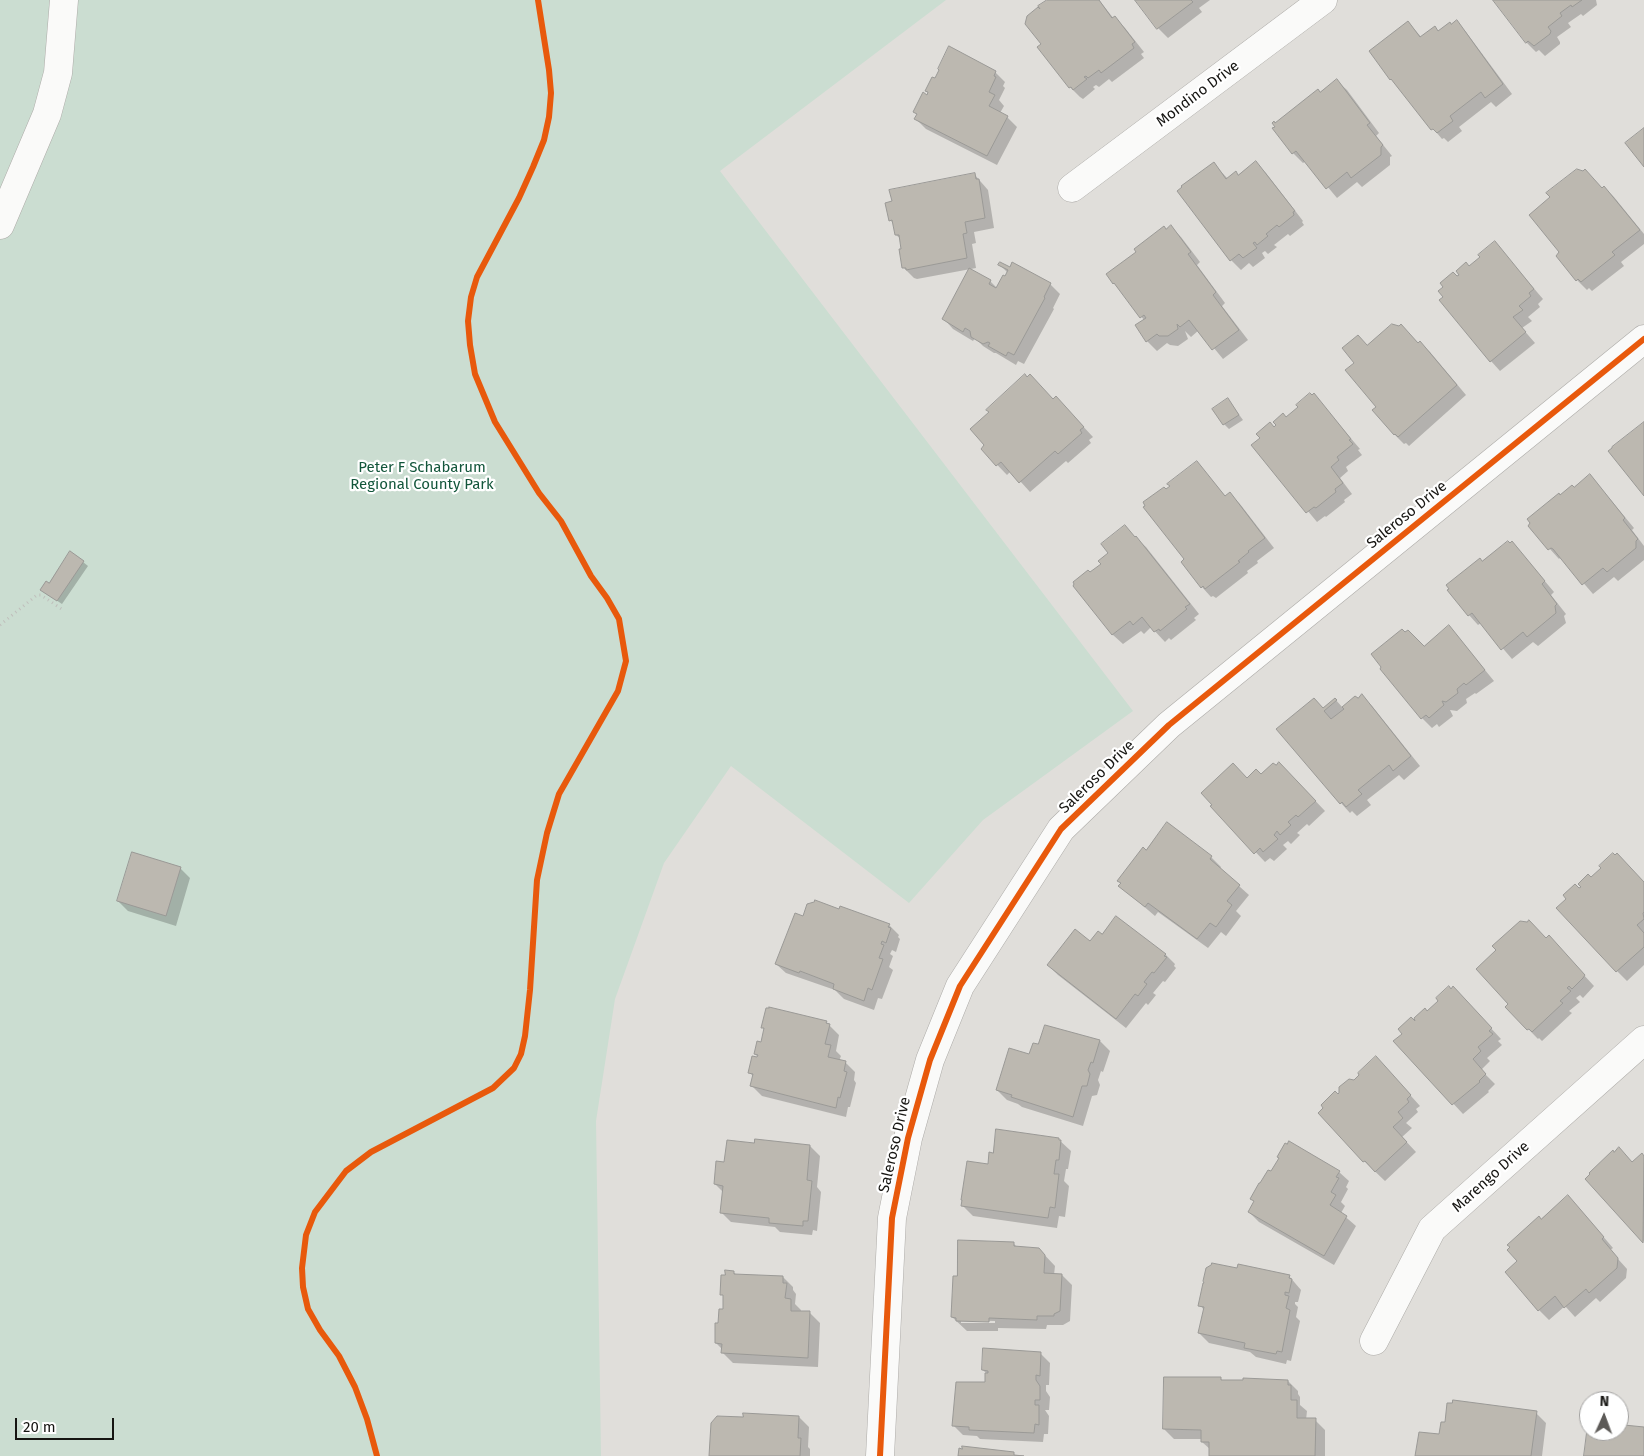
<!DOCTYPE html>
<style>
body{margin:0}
#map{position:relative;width:1644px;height:1456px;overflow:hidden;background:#e0deda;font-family:"Fira Sans",sans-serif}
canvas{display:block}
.north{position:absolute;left:1579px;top:1391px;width:50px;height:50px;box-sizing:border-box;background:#fff;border:1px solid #a2a1a0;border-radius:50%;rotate:2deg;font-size:14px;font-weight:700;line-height:20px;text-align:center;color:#161512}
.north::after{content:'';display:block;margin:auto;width:18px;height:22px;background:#5d5b58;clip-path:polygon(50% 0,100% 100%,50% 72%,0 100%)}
.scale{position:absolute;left:15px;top:1418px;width:99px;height:22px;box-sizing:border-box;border:2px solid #161512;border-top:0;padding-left:6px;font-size:15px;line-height:18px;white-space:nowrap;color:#161512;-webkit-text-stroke:4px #fff;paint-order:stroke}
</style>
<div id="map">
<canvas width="1644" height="1456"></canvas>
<div class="north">N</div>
<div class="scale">20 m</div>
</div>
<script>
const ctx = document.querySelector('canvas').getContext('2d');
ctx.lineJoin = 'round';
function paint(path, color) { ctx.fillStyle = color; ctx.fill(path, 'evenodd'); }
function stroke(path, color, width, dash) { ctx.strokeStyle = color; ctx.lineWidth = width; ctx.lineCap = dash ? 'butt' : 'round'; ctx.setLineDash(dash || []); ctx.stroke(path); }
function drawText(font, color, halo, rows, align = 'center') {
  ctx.font = font + ' "Fira Sans",sans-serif'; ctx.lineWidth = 4.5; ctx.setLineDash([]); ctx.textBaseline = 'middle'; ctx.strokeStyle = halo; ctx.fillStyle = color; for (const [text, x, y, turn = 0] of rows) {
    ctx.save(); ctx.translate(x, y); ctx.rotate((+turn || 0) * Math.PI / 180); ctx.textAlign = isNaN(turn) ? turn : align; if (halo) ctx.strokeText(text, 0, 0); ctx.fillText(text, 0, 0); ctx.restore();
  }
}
paint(new Path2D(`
 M0,0H946L720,171L1133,711L983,820L909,903L731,766L664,863L615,999L596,1121L601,1456H0Z`), '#cbddd1');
paint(new Path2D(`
 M1049,0H1099L1114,19L1115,18L1125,28L1144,52L1141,54L1144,58L1112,82L1109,79L1099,87L1096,85L1093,87L1095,89L1083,99L1080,97L1070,87L1043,44L1044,14Z
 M1137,0H1210L1199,8L1202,12L1168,38L1158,28Z
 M1494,0H1596L1597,5L1583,16L1581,14L1568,23L1571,27L1557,37L1560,42V44L1545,56L1539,50L1536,52L1527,43Z
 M1408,22L1422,38L1439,32L1456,22L1466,32L1512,94L1496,107L1491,102L1459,127L1462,131L1448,142L1444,138L1442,139L1391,79Z
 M995,72L1005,82L1003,86L1005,88L999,100L1004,106L1000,113L1007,117L1017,127L997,165L926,129L916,119L918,115L914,112L928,96Z
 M1337,81L1347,90L1379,133L1376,136L1392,156L1390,157V165L1362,187L1357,182L1337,198L1306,161L1303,163L1293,153L1274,129L1277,127L1276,124Z
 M1256,163L1266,173L1303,221L1302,222L1304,225L1290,236L1288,234L1274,245L1277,247L1268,254L1265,251L1262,253L1265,258L1253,267L1249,263L1241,270L1231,260L1179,191L1214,164L1228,179L1239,176Z
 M1585,171L1602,189L1604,187L1614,197L1644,234V244L1621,262L1624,266L1592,291L1589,288L1587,290L1577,280L1561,253L1583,172Z
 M974,174L988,190L994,228L974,232L976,243L972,244L976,268L917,279L914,278L904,268L901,239L896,235L894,224L890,220Z
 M1171,227L1181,237L1200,262L1197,265L1225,303L1222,306L1248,340L1223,359L1199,330L1191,337L1185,331L1188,339L1178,346L1170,345L1167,343L1157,351L1147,341L1144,320L1114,283Z
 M1495,243L1543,299L1538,304L1540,307L1528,317L1532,321L1522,328L1535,343L1500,371L1491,361L1458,278Z
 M1000,265L1050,284L1060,294L1053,308L1054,309L1024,364L1018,361L1016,365L996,353H994L983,346L975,338L973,341L953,329L944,319L990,281L997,288L1008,273Z
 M1401,325L1419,344L1420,343L1430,352L1466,395L1409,446L1406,443L1404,444L1394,434L1378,407L1356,363L1368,346Z
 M1314,395L1360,449L1358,450L1362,455L1346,467L1348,471L1340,478L1352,494L1344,500L1345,502L1326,517L1325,516L1317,522L1253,445Z
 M1053,400L1066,408L1093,437L1089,440L1091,443L1068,463L1066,461L1030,492L1011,471L1007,475L982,449Z
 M1232,405L1243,420L1229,429L1224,424Z
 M1197,463L1226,497L1230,494L1240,504L1274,548L1257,561L1258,563L1247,571L1248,573L1216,598L1213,596L1211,597L1202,587L1186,560L1166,491Z
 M1590,475L1634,528L1632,530L1644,546V560L1618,581L1614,577L1593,594L1561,557L1559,559L1529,526L1561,496L1574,488Z
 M1136,538L1146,547L1199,614L1194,618L1196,620L1171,640L1169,638L1165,642L1151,627L1144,634L1141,631L1123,644L1113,635L1074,586Z
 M1512,542L1554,592L1551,595L1566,614L1564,616L1566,623L1538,646L1533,642L1512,659L1481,623L1478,625L1469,615L1482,563Z
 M83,562L88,566L62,604L47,594Z
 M1458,637L1494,681L1476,694L1475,693L1466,699L1467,703L1457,711L1450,710L1453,716L1439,727L1437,724L1432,728L1422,718L1424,648Z
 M1362,696L1372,706L1420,766L1404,780L1399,775L1367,800L1371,805L1357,816L1352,811L1350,813L1341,803L1323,709L1335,699L1343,708Z
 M1289,773L1325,811L1309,826L1307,824L1297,833L1300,835L1291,844L1288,841L1283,845L1287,849L1274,861L1270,858L1265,862L1212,806L1247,779L1261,776Z
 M1168,823L1211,857L1221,867L1220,869L1249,895L1236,911L1241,916L1226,936L1221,932L1208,948L1158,912L1155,916L1120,886Z
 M180,868L190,878L176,926L128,911L118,901Z
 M1591,879L1644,883V965L1627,981L1617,971L1580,890Z
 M839,911L889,925L899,935L898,937L900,939L896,952L892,950L890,954L893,956L889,967L893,970L882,999L878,998L874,1010L844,999L835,990L786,973L776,964L803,918Z
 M1546,940L1558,947L1594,986L1583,998L1580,995L1576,998L1580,1002L1569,1011L1572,1013L1542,1041L1539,1038L1538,1039L1507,1007Z
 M1165,954L1175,964L1174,966L1176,968L1165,982L1163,981L1153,993L1156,995L1148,1005L1146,1003L1126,1028L1058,975L1048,965Z
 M1463,998L1501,1039L1498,1041L1502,1045L1487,1058L1490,1061L1481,1070L1495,1084L1488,1091L1489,1092L1463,1114L1395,1041L1417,1024L1427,1012Z
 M826,1022L839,1035L836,1051L841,1056L839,1061L845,1062L855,1072L854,1080L856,1083L850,1107H848L846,1117L762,1096L752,1086L754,1077L749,1072L760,1059L755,1054L762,1043L765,1030L762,1027Z
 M1045,1026L1100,1041L1110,1051L1103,1072L1101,1071L1098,1080L1100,1085L1097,1095L1092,1096L1083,1126L1022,1107L1018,1104L1007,1100L997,1090L1039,1046Z
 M1386,1068L1420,1106L1416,1109L1418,1112L1406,1123L1412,1128L1402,1137L1416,1152L1385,1181L1364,1161L1338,1096L1355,1081Z
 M1058,1139L1071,1151L1068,1169H1066L1064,1181L1069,1186L1065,1217L1059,1216L1057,1228L973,1216L963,1206L989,1165L994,1154Z
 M756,1141L810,1146L820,1156L817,1187L821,1192L817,1231L813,1230L812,1235L780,1232L775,1227L731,1222L721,1212L723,1192L715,1184L726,1164L755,1144Z
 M1619,1149L1633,1163L1642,1155L1644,1157V1242L1587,1179Z
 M1339,1172L1349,1181L1346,1187L1348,1189L1341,1202L1345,1206L1341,1213L1356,1226L1334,1265L1259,1222L1249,1212L1255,1202L1251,1198L1272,1173Z
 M1578,1207L1613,1248L1610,1250L1627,1269L1626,1278L1600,1302L1596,1298L1575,1317L1565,1306L1549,1320L1539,1310L1519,1261L1541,1220Z
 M1013,1243L1018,1248L1039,1249L1055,1266L1054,1275H1062L1072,1285L1070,1321L1063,1325H1047L1046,1329L998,1328V1331H967L952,1317L958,1277ZM961,1320L995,1321V1323H961Z
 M1238,1269L1289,1276L1301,1290L1298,1302H1295V1304L1298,1307L1296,1317L1300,1321L1291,1361L1287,1360L1286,1364L1256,1357L1250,1352L1209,1343L1199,1333L1204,1310L1200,1305Z
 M733,1272L737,1275L783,1277L793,1287V1290L796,1294L795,1304L801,1310V1312L810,1313L820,1323L818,1367L733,1363L723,1353V1350L716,1343L724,1310L725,1297L722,1294Z
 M1040,1353L1050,1363L1049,1385H1046V1391L1050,1397L1049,1410H1045L1049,1416L1048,1434H1044L1043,1442L980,1439L977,1436L963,1435L953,1425L986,1384V1373L983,1370Z
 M1221,1379L1223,1381H1288L1298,1391V1394L1300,1397V1405L1307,1411L1306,1420H1315L1325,1430V1456H1210L1211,1450L1202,1442V1439H1174L1164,1429Z
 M1453,1404L1536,1413L1546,1423L1542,1456H1416L1441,1436Z
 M799,1417L809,1427L808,1447L810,1449V1456H711Z`), '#0003');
const building = new Path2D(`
 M1047,0H1099L1112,18L1115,16L1135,42L1132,44L1134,48L1101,73L1099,70L1088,78L1086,76L1084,77L1087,79L1073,90L1071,87L1069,88L1037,47L1041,44L1025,24L1027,16L1038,7L1040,9L1038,6Z
 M1135,0H1191L1193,2L1157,29Z
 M1493,0H1582L1572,7L1571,5L1560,13L1562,16L1548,27L1551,31L1550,34L1534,46L1528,41L1526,43Z
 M1457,20L1503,84L1485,98L1481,92L1450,116L1453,121L1437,133L1433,129L1431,130L1391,79L1390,80L1369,51L1408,21L1420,37L1435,26L1438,31L1450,22L1451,24Z
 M949,46L996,71L994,76L996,77L989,92L995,95L989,106L1008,116L987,156L914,119L917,114L913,112L923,92L927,95L928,92L925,91L932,77L935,78L939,70L938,69Z
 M1337,79L1370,123L1367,125L1383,145L1381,147V155L1351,178L1347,172L1326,189L1296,151L1292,154L1272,128L1275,127L1272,123L1274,121L1275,123L1318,89L1320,92Z
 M1644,128V167L1625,143Z
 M1256,161L1295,211L1293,212L1294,215L1279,227L1277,225L1266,234L1268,236L1257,245L1255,242L1253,243L1257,248L1243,258L1239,254L1230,261L1177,191L1182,187L1181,186L1214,162L1226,179L1236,171L1238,175Z
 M1577,169L1583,171L1585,169L1602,188L1604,186L1640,230L1612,252L1615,255L1581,282L1578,279L1576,281L1556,256L1559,252L1529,215L1550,197L1546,193Z
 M975,173L976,179H979L985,218L965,222L967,233L963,234L967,258L906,270V268H902L899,249H901L899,235H895L892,220L889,221L885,203L892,201L889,190Z
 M1171,225L1191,252L1188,254L1216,292L1213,295L1239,330L1212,350L1189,320L1180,327L1177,324L1178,329L1168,336H1159L1157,334L1146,342L1135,325L1146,318L1144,315L1140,318L1114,283L1113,284L1106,274L1136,252L1134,249L1164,226L1166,229Z
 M1495,241L1534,289L1529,293L1531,296L1519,306L1523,310L1513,317L1526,332L1490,362L1439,300L1443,297L1438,291L1443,287L1440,283L1453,272L1457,276L1459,275L1456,271L1466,262L1469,266L1480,257L1478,255Z
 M1000,262L1010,267L1012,262L1051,283L1044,297L1045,298L1014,355L1008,352L1006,356L988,346L990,343L988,342L983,344L971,337L970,331L965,328L963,332L942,319L969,268L991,280L989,284L996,288L1003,275L1005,276L1008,270L998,265Z
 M1392,324L1399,326L1401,324L1418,343L1420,341L1457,385L1398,437L1395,434L1394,435L1372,410L1376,407L1345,370L1354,363L1342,348L1358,335L1367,345Z
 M1025,374L1027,377L1030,374L1053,399L1056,396L1084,427L1080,430L1082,433L1058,454L1055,451L1019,483L1001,462L996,466L981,449L984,445L970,429L989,412L986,410Z
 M1310,393L1312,395L1314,393L1351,439L1349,440L1353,444L1337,457L1339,460L1331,467L1343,483L1335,489L1336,492L1316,508L1314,507L1306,513L1251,445L1260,438L1256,434L1270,422L1274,427L1276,425L1273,422L1283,413L1286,417L1298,407L1296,405Z
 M1228,398L1239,415L1223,425L1212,409Z
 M1644,422V496L1608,451L1612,448V447Z
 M1197,461L1225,496L1230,492L1265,538L1248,551L1249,552L1238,561L1240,562L1205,589L1203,586L1201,588L1181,562L1184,559L1143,507L1145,506L1143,502L1164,487L1166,489L1170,486L1167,484Z
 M1590,474L1625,518L1623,520L1638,539L1636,541V548L1607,572L1603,568L1582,585L1553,549L1551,548L1548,550L1528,526L1530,523L1527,519L1559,493L1560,495L1572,485L1574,487Z
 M1125,525L1135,537L1136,536L1190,604L1185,607L1187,609L1160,631L1159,629L1154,632L1142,617L1133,625L1130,621L1112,635L1073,586L1074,584L1073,582L1088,570L1090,572L1101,564L1098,561L1108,553L1101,544Z
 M1508,541L1510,543L1512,541L1545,581L1542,584L1557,604L1555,606L1556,613L1527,637L1523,632L1501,650L1472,613L1468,616L1447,590L1449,589L1446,585L1480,558L1482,561Z
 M70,551L84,561L57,601L40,590L46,581L49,583Z
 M1449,625L1485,670L1466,685L1464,683L1457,689L1458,693L1446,702L1442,701L1444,705L1429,718L1426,715L1421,719L1380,669L1381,667L1371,654L1402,629L1405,632L1408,630L1424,646Z
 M1362,694L1411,756L1393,771L1389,765L1358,790L1362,794L1346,807L1342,802L1340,804L1276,729L1314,698L1323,708L1335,698L1337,700L1324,711L1331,719L1344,709L1342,707L1355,696L1358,698Z
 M1279,762L1316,801L1298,817L1296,815L1288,822L1291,825L1280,835L1277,831L1274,835L1278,839L1263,852L1260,848L1254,854L1210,806L1212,805L1201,793L1233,763L1247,778L1256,769L1261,774L1273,763L1276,765Z
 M1167,822L1212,856L1210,859L1240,885L1227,901L1232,905L1216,927L1210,923L1197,939L1148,903L1145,907L1118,886L1121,883L1117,881L1143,847L1146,850Z
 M132,852L181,867L166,916L117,901Z
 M1613,853L1615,855L1617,853L1644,882V912L1643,913L1644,919L1637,925L1644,933V947L1616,972L1556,908L1566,899L1563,895L1575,884L1579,888L1581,887L1578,884L1588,874L1591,877L1601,868L1599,866Z
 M815,900L839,909L840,906L890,924L888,927L891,928L886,943L882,941L881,944L884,945L879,958L883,959L872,990L868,988L864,1001L833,989L834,984L800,971L799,973L775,964L795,913L803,916L807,904L814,902Z
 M1116,916L1166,954L1164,956L1167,957L1154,973L1152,972L1144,982L1147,984L1138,996L1135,994L1116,1019L1047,965L1075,929L1090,941L1098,931L1102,934Z
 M1529,920L1546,938L1549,935L1585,975L1583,978L1572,989L1569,986L1567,988L1571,991L1560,1001L1563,1003L1532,1032L1529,1029L1527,1030L1505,1007L1508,1004L1476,969L1496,950L1492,946L1520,921L1527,922Z
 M1449,986L1451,989L1453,986L1492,1028L1489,1031L1493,1034L1478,1047L1481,1051L1473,1059L1486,1074L1479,1081L1480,1082L1452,1105L1393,1041L1402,1034L1398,1029L1411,1017L1415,1021L1414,1018L1425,1008L1427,1011L1438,1001L1436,998Z
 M769,1007L827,1021L826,1023L830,1024L825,1044L831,1045L828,1057L846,1061L844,1071L847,1072L840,1098L838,1097L836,1108L750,1086L753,1074L748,1073L752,1056L757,1057L758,1055L754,1054L757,1041L761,1042L764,1028H761L766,1008H769Z
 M1045,1025L1100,1040L1093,1063L1091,1062L1088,1070L1090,1074L1087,1086H1082L1073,1117L1011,1097L1012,1095L996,1090L1009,1048L1029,1054L1033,1043L1038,1044Z
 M1376,1056L1411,1095L1407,1099L1409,1102L1398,1112L1403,1118L1393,1127L1407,1142L1375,1172L1365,1161L1363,1162L1318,1113L1323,1108L1321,1105L1335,1091L1338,1094L1339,1093V1087L1349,1079L1354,1080L1359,1075L1358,1073Z
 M996,1129L1059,1138V1140H1061L1059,1160H1056L1054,1174H1059L1055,1208L1050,1207L1048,1218L961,1206L962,1200H961L967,1161L988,1164L989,1152L993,1153Z
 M755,1139L810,1145L807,1180L812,1181L808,1221H803V1226L769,1223V1218L720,1213L723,1186L714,1184L716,1161L724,1162L727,1140L754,1143Z
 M1289,1141L1340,1171L1336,1177L1339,1178L1331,1192L1336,1195L1330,1205L1347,1216L1324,1256L1248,1212L1254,1201L1250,1199L1259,1183H1260L1268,1170L1271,1171L1279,1158L1277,1157L1285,1143L1287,1144Z
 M1619,1147L1632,1162L1642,1153L1644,1156L1643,1243L1585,1179L1590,1174L1589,1173L1613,1150L1614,1152Z
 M1568,1195L1604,1237L1602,1239L1618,1258L1617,1268L1589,1293L1586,1289L1564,1308L1555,1296L1538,1311L1505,1272L1517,1261L1507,1250L1510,1247L1507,1245L1539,1216L1541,1219Z
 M958,1240L1014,1242V1246L1039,1248L1045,1255L1044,1273L1062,1274L1060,1311L1054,1314V1316H1037V1320L989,1318V1322L956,1321V1318L951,1317L953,1276H957Z
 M1212,1263L1237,1268L1238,1264L1290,1275L1289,1278L1292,1279L1289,1293L1285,1292V1295L1289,1296L1286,1308L1290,1310L1282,1352L1277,1351L1276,1354L1244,1348L1245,1343L1198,1333L1204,1307L1198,1306L1203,1283H1204L1203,1281L1206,1268L1211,1265Z
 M725,1270L734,1271V1274L783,1276V1283H787L785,1298L791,1299V1311H810L808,1358L721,1353L722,1344L715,1343V1323H718L719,1309H723V1295H720L721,1275H725Z
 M983,1348L1041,1352L1040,1376L1036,1375V1380L1040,1386V1400H1035V1405H1039V1425L1035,1424L1034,1433L969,1430V1427L952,1426L956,1382H985V1373H988V1371L982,1370Z
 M1164,1377H1221V1380H1243V1378L1288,1380V1385H1291V1400H1297V1418H1316L1315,1456H1209V1442H1201V1430L1163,1429Z
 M1453,1400L1537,1411L1531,1456H1415L1419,1432L1439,1434L1441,1422H1445L1447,1403H1452Z
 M743,1413L799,1416L798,1438H801L800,1456H709L711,1423L717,1416L743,1417Z
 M1588,1422L1589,1431H1619V1428L1623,1429L1624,1425L1644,1427V1456H1584Z
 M962,1446L1014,1452V1455L1024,1456H958L959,1448L962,1449Z`);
paint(building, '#bcb8b0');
stroke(building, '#9a9996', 1);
const street = new Path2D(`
 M1072,188L1323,0
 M0,225L47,114L58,73L64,0
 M1374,1341L1432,1229L1644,1040
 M880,1456L892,1218L908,1138L930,1060L960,986L1061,829L1169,725L1644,339`);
stroke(street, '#adaba8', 29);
stroke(new Path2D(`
 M0,625L37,595H41L63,610`), '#bfbebb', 3, [1, 4]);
stroke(street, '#fafaf9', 28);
stroke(new Path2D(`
 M377,1456L367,1419L355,1387L339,1356L320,1330L308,1309L303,1287L302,1268L306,1235L315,1212L346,1171L371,1152L493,1088L514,1068L521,1054L525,1036L530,990L537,880L547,833L559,794L618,691L626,661L619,619L607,598L591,576L561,521L539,493L495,422L475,374L470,345L468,321L471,297L477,277L519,198L533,167L544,140L549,117L551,93L549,70L538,0
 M880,1456L892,1218L908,1138L930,1060L960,986L1061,829L1169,725L1644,339`), '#e8590c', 6);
drawText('15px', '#161512', '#fff', [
 ["Mondino Drive",1198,94,-37],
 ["Saleroso Drive",1407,515,-39],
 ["Saleroso Drive",1097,777,-44],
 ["Saleroso Drive",895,1145,-77],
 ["Marengo Drive",1491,1177,-42]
]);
drawText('15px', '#13563b', '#fff', [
 ["Peter F Schabarum",422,468],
 ["Regional County Park",422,485]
]);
</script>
